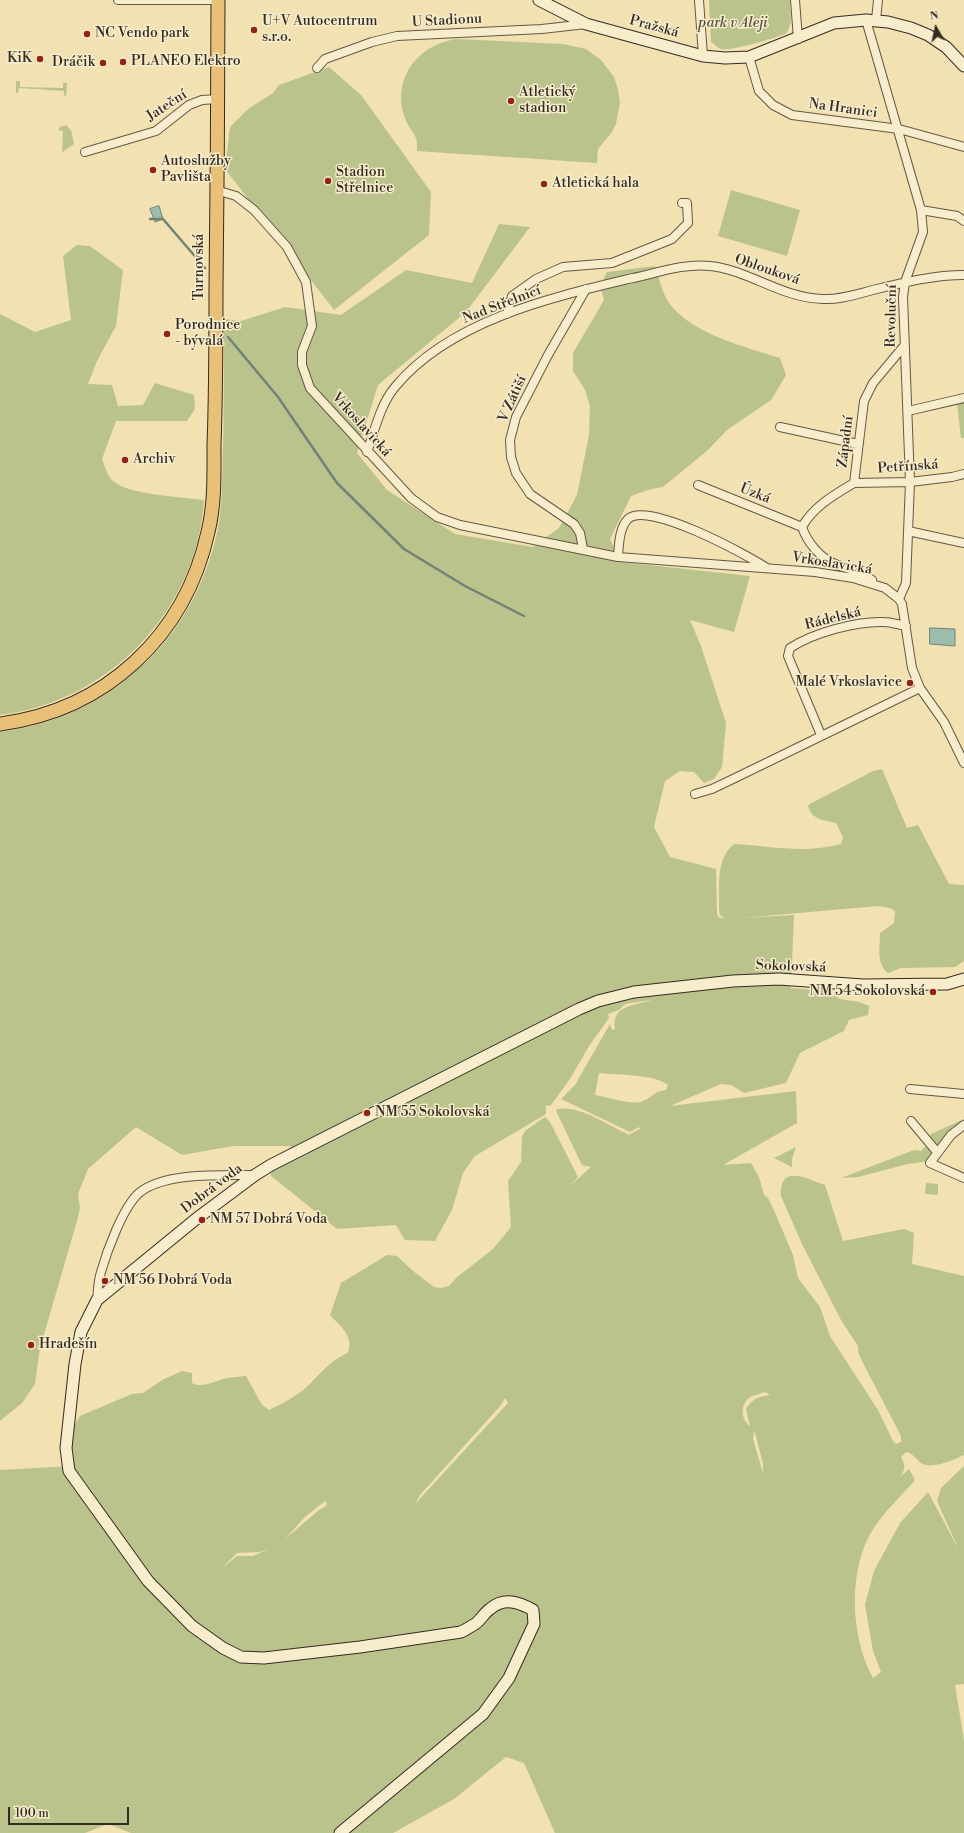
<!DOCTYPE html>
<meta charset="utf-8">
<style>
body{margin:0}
#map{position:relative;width:964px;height:1833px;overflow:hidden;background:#f2e1b1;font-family:"Libre Bodoni",serif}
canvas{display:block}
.north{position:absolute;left:916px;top:8px;width:40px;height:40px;-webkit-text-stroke:3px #f7eccc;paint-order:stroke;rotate:351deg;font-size:11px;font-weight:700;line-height:16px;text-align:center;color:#342b22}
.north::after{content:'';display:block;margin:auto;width:14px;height:18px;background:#342b22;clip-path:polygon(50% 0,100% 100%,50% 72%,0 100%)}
.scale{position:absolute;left:8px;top:1807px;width:121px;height:18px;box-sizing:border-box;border:2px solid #342b22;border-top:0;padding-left:5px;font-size:12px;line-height:14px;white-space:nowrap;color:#342b22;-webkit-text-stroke:3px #f7eccc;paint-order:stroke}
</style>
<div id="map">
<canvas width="964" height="1833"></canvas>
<div class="north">N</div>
<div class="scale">100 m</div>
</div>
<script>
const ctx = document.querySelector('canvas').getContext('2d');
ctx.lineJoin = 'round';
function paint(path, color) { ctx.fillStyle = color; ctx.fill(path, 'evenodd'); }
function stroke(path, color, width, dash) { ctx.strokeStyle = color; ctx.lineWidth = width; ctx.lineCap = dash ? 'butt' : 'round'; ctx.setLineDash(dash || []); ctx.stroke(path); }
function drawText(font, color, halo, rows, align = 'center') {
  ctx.font = font + ' "Libre Bodoni",serif'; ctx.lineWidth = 3; ctx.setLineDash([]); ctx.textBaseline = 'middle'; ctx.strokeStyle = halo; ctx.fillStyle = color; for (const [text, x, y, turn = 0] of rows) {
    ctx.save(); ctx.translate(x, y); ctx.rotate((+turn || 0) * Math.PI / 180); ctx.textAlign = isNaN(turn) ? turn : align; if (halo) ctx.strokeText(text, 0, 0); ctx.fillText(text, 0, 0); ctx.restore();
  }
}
paint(new Path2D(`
 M709,0H790L791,22L787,33C780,37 728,52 721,49C718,48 714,44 711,42Z
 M457,39L563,44L586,49L601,60L614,77L618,89L620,103L616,124L612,132L598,149L597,163L417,151C418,131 411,135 405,118C391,79 418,44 457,39Z
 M329,67L361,95L431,192L429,235L334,310L225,169L230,127L248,109L273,93L279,85Z
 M16,81H20V87L63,88V83H67L66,96L64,95V91L19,88L18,93H16Z
 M66,125L71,130L74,144L62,152L63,131L58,130L60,127Z
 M731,190L800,210L787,256L718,236Z
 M499,224L530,227L466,312L378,385L357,453L387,490L455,534L533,547L559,528L577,495L589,435L590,406L585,390L573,371V353L604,300L600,286L607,272L655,266C659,277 662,293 669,303C692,334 745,347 780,358L786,375L771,400L727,430L708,450L663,487L651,489L631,496L610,539L621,562L750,576L734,632L690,620L701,646L726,723L722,767L714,779L704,783L694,772L680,771L665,781L654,827L670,857L716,869L717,913L718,917L725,919L720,915L719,909C720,887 715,859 734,844C769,846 806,854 841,844L843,837L836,823C824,820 811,820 808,805L873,771L882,769L907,828L918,825L949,884L964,885V961L955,967L901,968L888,973C876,964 880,946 880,933L894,923L895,911L890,908L878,906L742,918L794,915L791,988L827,991L840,999L859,1002L869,1006L868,1015L849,1020L844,1031L800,1053L786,1083L744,1093L731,1085L721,1084L670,1106L796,1091L797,1123L723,1165L751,1163L759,1177L764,1195L768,1198L773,1208L793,1255L798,1278L820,1307L830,1336L878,1410L893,1441L896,1444L901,1442V1437L899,1432L863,1363L858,1352V1346L841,1320L802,1244L781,1196C779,1163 807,1179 825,1185L843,1241L904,1229L914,1233L912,1264L964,1276V1455C954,1460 931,1470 921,1463C915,1458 914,1454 906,1452L901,1457C905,1465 906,1469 900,1477L909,1469L915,1480C902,1495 886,1510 875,1526C847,1567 850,1636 873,1678L881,1672L873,1651L865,1605L874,1571L900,1523L928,1492L959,1550L937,1501L941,1488L964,1466V1684L955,1685L964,1740V1833H555L524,1763L506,1757L454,1799L393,1833H131L108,1824L85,1833H0V1470L72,1466V1429L80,1416L132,1394L143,1393L162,1380L182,1371L192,1373V1383C203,1389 216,1380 227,1378C233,1377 240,1377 246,1376L262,1405L269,1410C280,1405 291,1399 301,1392C317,1379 329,1360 348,1353C354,1336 341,1327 330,1315L341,1283L387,1255L397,1256L413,1271L434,1287L441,1288L449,1286L456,1278L493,1249L511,1227L508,1181L521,1162L522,1137L525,1131L545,1117L550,1122L578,1177L571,1185L591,1167L582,1165L556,1111L557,1109C580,1105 605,1124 626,1133L628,1135L640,1129L639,1127L630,1132L561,1099L575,1085L610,1024L612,1030L615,1029C611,1004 636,1006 651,1000L625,1004L619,1010L608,1014L609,1018L589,1046L570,1079L551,1105L549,1106L546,1105V1114L475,1156L463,1173L452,1210L435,1241L405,1240L396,1225L337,1229L270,1175L291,1146H233L182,1155L136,1127L88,1169L78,1194L80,1208L77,1221L40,1348L35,1384L22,1403L0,1421V732C109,718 193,641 217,533C223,506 222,477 223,449C224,406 224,363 224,319L241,321L285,307L341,315L406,270L472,283ZM599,1073C617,1075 655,1074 668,1085L666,1090C652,1092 653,1097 643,1101C633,1106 607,1097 595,1095ZM765,1392L770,1395C758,1397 753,1398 746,1409L750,1426C741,1420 740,1405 749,1398C753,1395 760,1394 765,1392ZM505,1398L508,1403L415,1504L420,1495L501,1405ZM754,1432L755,1433L763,1463V1473L753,1439ZM325,1501L327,1503L326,1506L319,1510L285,1539L305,1517ZM269,1549L253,1556H237L221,1569L237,1553L260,1552Z
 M77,245L90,246L123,270L116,326L97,361L88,384L112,385L118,406L143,405L155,383L194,395L195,409L187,421H116L102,459C105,466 107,476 113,481C129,495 182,497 204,500C197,610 109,702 0,715V314L35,332L71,320L63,256Z
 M964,402V438H961L957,404Z
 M964,1119V1121L929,1161L908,1164L858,1177L841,1178L914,1150L921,1151L925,1147L931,1134Z
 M796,1147L792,1159V1167L774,1158Z
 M926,1183L938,1184V1195L925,1194Z`), '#bac38c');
const water = new Path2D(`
 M159,206L163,219L155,222L150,209Z
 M930,628L955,629V646L930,644Z`);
paint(water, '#9bbdad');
stroke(water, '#728375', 1);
stroke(new Path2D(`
 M150,219H163L205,268
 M228,337L278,397L337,483L404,549L465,586L524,616`), '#728375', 2.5);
const street = new Path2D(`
 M118,0H218
 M699,0L703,56
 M795,0L798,39
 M866,20L921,210L923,232L905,282L903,297L910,482L906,583L899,599
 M876,20L878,0
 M749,57L759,91L773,105L792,115L899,129L964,147
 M317,68L325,59L372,42L397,36L542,29L586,24
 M85,152L156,131L189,105L202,100L218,99
 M216,190L236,196L254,210L287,247L306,282L312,326L302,352V365L310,388L411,498L437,517L460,525L618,557L815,572L853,578L885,588L899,599L902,604L912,668L920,688L944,722L964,763
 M921,210L957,216L964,221
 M507,314L512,296L536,279L563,267L612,263L672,239L688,223L687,203H682
 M908,411L964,398
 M780,427L858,444
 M367,452C375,430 380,405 395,387C450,320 553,297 633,278C657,273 684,263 710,266C749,270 781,298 823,299C841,300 860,293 877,289C905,282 935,275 964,275
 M854,483C834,495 814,506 802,527C807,542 820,558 835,564C848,569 860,571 872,580
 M854,483L864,401L873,383L904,346
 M854,483L910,482L952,477L964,474
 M698,485L802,527
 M908,531L964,543
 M583,549L580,533L574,524L530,494L516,473L511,457L510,440L516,417L548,355L586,289
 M618,557C619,545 619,528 628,519C647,500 747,555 767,568
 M821,735L788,656L790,648C813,633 856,621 884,622C891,622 899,625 906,626
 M695,794L712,789L733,779L920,688
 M910,1089L964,1094
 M911,1121L937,1152
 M964,1125L951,1135L930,1163L964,1178
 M97,1300C98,1291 98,1281 101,1272C107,1251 123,1207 139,1193C164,1172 224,1175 255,1175`);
const secondary = new Path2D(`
 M539,0L586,24L703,56L725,58L749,57L834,23L866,20L888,22L911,28L928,35L946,47L964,66
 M340,1833L483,1714L509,1678L534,1624L533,1610C519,1602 504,1597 490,1609C484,1613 481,1620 475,1624C470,1627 465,1630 461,1632L360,1647L264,1658L241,1657L223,1648L192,1626L148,1581L69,1471L66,1448L75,1364L81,1332L97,1300L196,1219L255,1175L271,1165L579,1009L598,1001L634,992L733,981L779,979L863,985L947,984L964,979`);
const primary = new Path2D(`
 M0,724C106,710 185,636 208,532C215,504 214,474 214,445C216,393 216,341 216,289C217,193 218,96 218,0`);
stroke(street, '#645846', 10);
stroke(secondary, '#342b22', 13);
stroke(primary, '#342b22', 15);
stroke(street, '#f7eccc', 8);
stroke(secondary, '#f7eccc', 11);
stroke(primary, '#e9c078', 13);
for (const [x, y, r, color] of [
 [254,30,4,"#8f2418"],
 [87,34,4,"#8f2418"],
 [40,59,4,"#8f2418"],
 [123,62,4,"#8f2418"],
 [103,63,4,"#8f2418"],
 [511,101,4,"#8f2418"],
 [153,170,4,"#8f2418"],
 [328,181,4,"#8f2418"],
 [544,184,4,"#8f2418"],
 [167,334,4,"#8f2418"],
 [125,460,4,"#8f2418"],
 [910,683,4,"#8f2418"],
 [933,992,4,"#8f2418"],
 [367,1113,4,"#8f2418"],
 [202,1220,4,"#8f2418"],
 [105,1281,4,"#8f2418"],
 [31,1345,4,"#8f2418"]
]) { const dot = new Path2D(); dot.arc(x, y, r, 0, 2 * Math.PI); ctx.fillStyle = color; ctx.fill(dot); stroke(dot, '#f7eccc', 1.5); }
drawText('14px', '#342b22', '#f7eccc', [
 ["U Stadionu",447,21,-3],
 ["Pražská",654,27,15],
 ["Jateční",167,106,-33],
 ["Na Hranici",843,109,8],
 ["Turnovská",200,267,-90],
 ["Oblouková",767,270,19],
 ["Nad Střelnicí",502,305,-21],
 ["Revoluční",892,316,-89],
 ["V Zátiší",513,399,-66],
 ["Vrkoslavická",361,425,48],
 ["Západní",846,442,-83],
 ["Petřínská",908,467,-4],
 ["Úzká",755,494,22],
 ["Vrkoslavická",832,564,9],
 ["Rádelská",833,619,-14],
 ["Sokolovská",791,967,2],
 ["Dobrá voda",212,1189,-37]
]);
drawText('14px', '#342b22', '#f7eccc', [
 ["U+V Autocentrum",262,22],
 ["s.r.o.",262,38],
 ["NC Vendo park",95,34],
 ["KiK",32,59,"right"],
 ["PLANEO Elektro",131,62],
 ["Dráčik",95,63,"right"],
 ["Atletický",519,93],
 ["stadion",519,109],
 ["Autoslužby",161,162],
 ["Pavlišta",161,178],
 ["Stadion",336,173],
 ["Střelnice",336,189],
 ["Atletická hala",552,184],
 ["Porodnice",175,326],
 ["- bývalá",175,342],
 ["Archiv",133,460],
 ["Malé Vrkoslavice",902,683,"right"],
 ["NM 54 Sokolovská",925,992,"right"],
 ["NM 55 Sokolovská",375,1113],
 ["NM 57 Dobrá Voda",210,1220],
 ["NM 56 Dobrá Voda",113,1281],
 ["Hradešín",39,1345]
], 'left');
drawText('italic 14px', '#56513c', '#f7eccc', [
 ["park v Aleji",733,24]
]);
</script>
